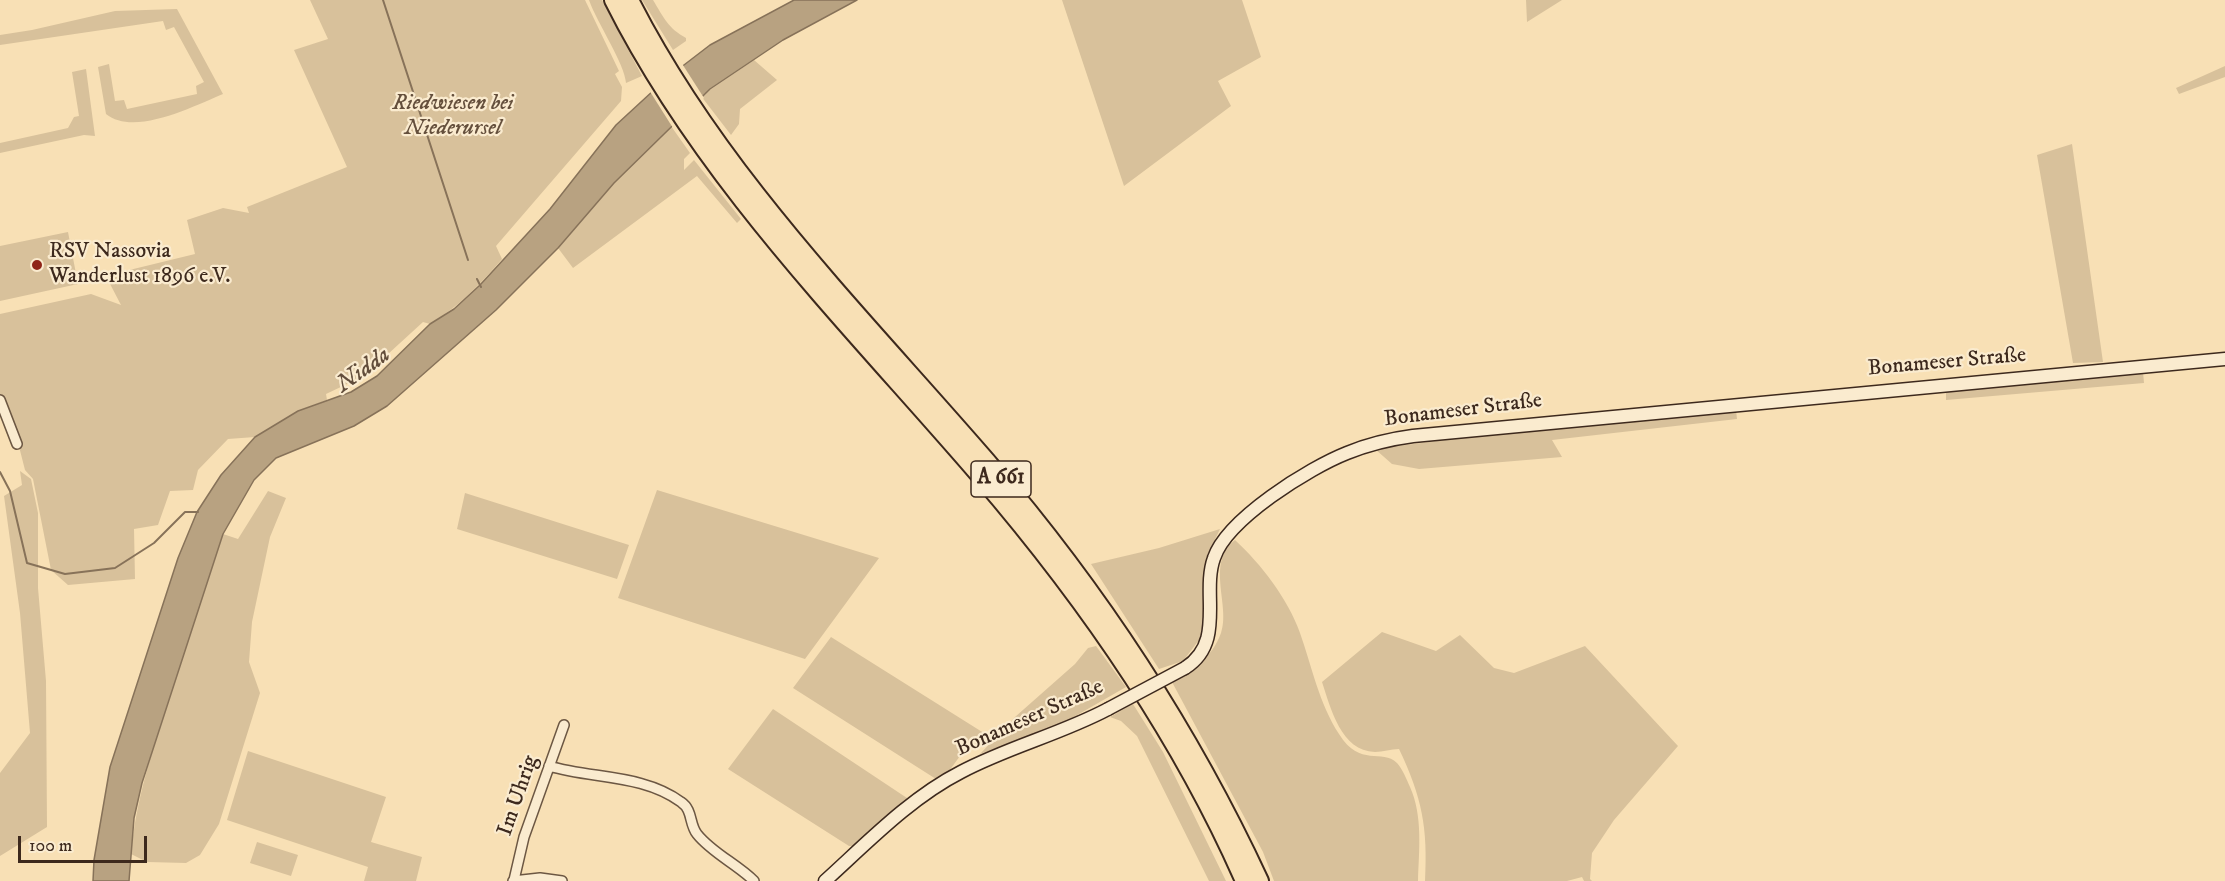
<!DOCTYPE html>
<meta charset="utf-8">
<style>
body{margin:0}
#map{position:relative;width:2225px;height:881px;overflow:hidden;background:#f8e0b5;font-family:"IM FELL DW Pica",serif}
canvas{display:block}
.scale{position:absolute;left:18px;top:836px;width:129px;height:27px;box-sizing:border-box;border:3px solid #3d291d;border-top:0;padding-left:8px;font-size:18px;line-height:21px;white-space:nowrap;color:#3d291d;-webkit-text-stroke:4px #faebcf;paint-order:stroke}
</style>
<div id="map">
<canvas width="2225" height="881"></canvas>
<div class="scale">100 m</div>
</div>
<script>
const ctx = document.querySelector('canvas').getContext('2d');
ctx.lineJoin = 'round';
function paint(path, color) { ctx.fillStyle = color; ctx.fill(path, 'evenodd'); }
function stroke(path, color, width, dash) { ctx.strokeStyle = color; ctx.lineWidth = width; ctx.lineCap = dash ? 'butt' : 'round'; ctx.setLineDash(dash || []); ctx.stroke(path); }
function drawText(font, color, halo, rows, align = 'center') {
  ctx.font = font + ' "IM FELL DW Pica",serif'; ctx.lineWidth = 4.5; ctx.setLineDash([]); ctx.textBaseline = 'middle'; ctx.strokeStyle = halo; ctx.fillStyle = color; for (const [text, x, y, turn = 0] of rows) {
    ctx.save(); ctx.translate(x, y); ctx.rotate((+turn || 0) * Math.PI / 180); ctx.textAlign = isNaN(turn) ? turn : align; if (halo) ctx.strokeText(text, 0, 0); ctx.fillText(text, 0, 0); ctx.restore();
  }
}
paint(new Path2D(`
 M310,0H585L619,71L615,74L622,87L621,101L496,246L502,259C480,285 459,306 430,324L423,322L364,376L326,394L327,400L298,411L255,437L228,439L198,470L193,490L170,491L158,525L134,529L135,579L68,585L51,570L33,479L25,470L11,415L0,396V314L91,294L121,305L109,282L113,274L195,254L187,220L223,208L249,213L247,207L347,167L294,50L328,39Z
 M589,0H602L642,76L626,83C625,64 597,23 589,0Z
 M642,0H653C664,18 668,28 686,38V41L673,50Z
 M1062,0H1242L1261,57L1218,81L1231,106L1124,186Z
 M1526,0H1562L1527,22Z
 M177,9L223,94C194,106 134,137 106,114L98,67L109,64L115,101L124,100L127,109L197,94L196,86L204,82L174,27L166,30L163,21L0,45V35L32,30L115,11Z
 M754,60L777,80L740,109L739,124L731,135L701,96Z
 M2225,66V77L2179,94L2176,88Z
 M86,69L95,136L84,135L0,153V143L68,128L74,117L79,116L72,72Z
 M671,126L690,153L684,159V170L694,160L741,219L737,223L697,176L573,268L558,248L614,183Z
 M2072,144L2103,362L2073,363L2037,155Z
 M68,232L78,284L0,301V246Z
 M2143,372L2144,383L1946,400V389Z
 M1736,410L1737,419L1552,440L1562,457L1419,469L1392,464L1375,449L1468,437Z
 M20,471L31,479L38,513V588L46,681L47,827L0,856V773L30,733L20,613L4,496L22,485Z
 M657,490L879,558L805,659L618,598Z
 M268,491L286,498L270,537L252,622L249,662L260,693L219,824L200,855L186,863L147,862L131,854C136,800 152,751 169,699C186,644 205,589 223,534L238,539Z
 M465,493L629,545L617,579L457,529Z
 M1220,529L1206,558L1204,626L1199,640L1183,661L1159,669L1091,564L1159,548Z
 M1235,540C1261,564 1288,599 1300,633C1312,667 1319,703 1339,734C1360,768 1382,748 1397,763C1402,768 1407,780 1410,787C1423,816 1419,850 1418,881H1274L1263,852L1172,682C1193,669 1212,658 1221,633C1231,606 1205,563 1235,540Z
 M1382,632L1436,651L1460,635L1494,668L1514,673L1585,646L1678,746L1614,820L1592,853L1590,879L1592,881H1584L1582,877L1567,881H1425C1428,828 1422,797 1399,749C1391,749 1383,752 1375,752C1341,751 1331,709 1322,682Z
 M831,637L987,735L960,756L949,771L936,779L793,688Z
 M1096,646L1126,687L1065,722L980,754L1015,717L1075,664L1088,648Z
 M1133,704L1163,752L1226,881H1209L1137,736L1121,721L1110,717Z
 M773,709L910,800L858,846H849L728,769Z
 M248,751L386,797L371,842L422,857L416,881H364L368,867L227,820Z
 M257,842L298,855L291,876L250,863Z`), '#d8c19b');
const water = new Path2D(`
 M794,0H857L783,40L710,89L614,183L558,248L496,310L387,406L354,426L276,458L254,480L223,534L142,783L134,818L129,881H93L94,860L110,767L178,558L197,512L221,475L255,437L298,411L351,392L377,376L430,324L454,309L480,285L550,209L616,125L667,78L710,45Z`);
paint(water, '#b8a281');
stroke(water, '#877259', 1.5);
paint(new Path2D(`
 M681,62L704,98L673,128L649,90Z`), '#f8e0b5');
stroke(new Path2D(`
 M383,0L468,260
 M477,279L481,287
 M0,472L10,491L27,563L65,574L115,568L154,543L185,512H198`), '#877259', 2);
const street = new Path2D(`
 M0,400L17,444
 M549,766C592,779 643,774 681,802C693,810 689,824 697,834C712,853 737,864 754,881
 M514,880L524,837L564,725
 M513,881L540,878L562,881`);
const secondary = new Path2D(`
 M1185,668C1226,642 1201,594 1214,558C1227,519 1309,468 1347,453C1369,444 1390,439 1413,436L2225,359
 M825,881C867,843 910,798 961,772C1008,747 1061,734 1108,709`);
const highway = new Path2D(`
 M613,0C703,180 849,324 979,475C1084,597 1179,733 1244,881
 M630,0C718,174 861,315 987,461C1097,589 1189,728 1260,881`);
stroke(street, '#6c5743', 12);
stroke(secondary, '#3d291d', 15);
stroke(highway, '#3d291d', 20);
stroke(street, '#faebcf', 9);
stroke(secondary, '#faebcf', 12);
stroke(highway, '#f8e0b5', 16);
const secondaryBridge = new Path2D(`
 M1108,709L1185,668`);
stroke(secondaryBridge, '#3d291d', 15, []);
stroke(secondaryBridge, '#faebcf', 12);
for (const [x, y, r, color] of [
 [37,265,6,"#8f2418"]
]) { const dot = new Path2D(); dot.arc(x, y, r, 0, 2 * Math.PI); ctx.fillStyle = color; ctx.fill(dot); stroke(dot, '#faebcf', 2); }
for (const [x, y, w] of [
 [1001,479,60]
]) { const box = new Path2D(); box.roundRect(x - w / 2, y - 18, w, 36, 4.5); ctx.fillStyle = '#faebcf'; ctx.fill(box); stroke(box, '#3d291d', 1.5); }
drawText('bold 21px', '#3d291d', null, [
 ["A 661",1001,479]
]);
drawText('italic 22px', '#644f3c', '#faebcf', [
 ["Riedwiesen bei",453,104],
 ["Niederursel",453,129]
]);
drawText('22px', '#3d291d', '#faebcf', [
 ["RSV Nassovia",49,252],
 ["Wanderlust 1896 e.V.",49,277]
], 'left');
drawText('22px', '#3d291d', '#faebcf', [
 ["Bonameser Straße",1947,363,-5],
 ["Bonameser Straße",1463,411,-7],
 ["Bonameser Straße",1030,719,-24],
 ["Im Uhrig",519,796,-71]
]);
drawText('italic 24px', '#624d3b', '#faebcf', [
 ["Nidda",364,371,-36]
]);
</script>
